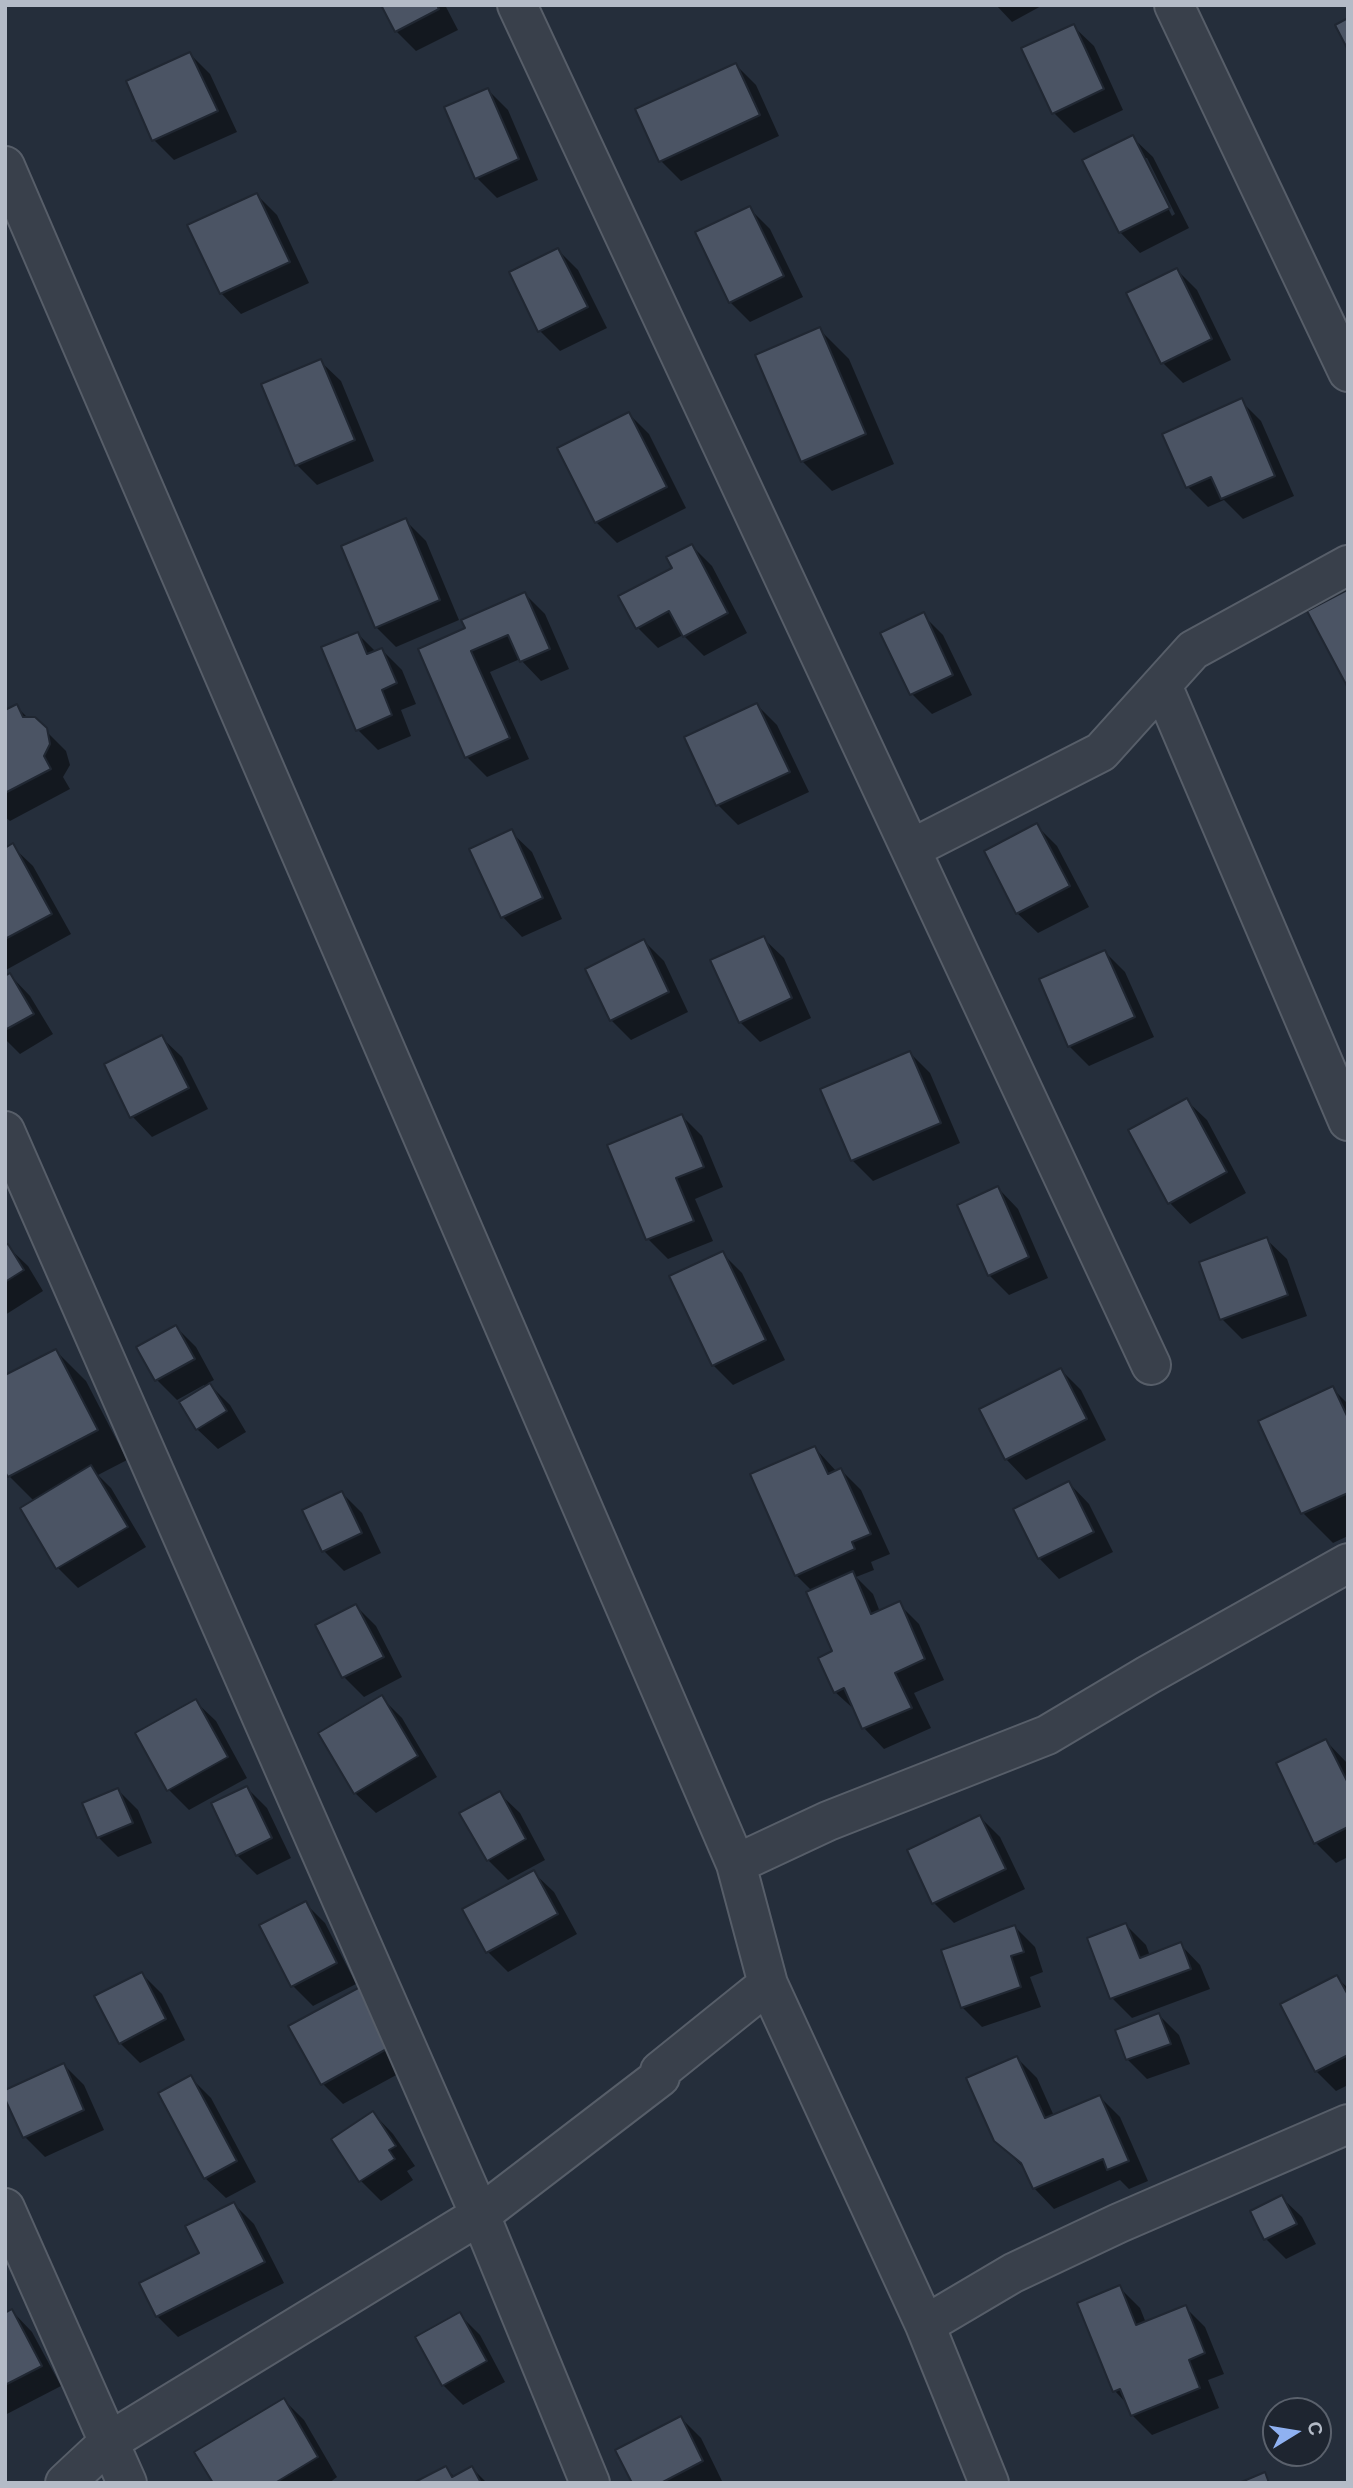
<!DOCTYPE html>
<meta charset="utf-8">
<style>
body{margin:0}
#map{position:relative;width:1353px;height:2488px;overflow:hidden;background:#252e3b;font-family:Barlow,sans-serif}
canvas{display:block}
.frame{position:absolute;inset:0;border:7px solid #b4bbc7;pointer-events:none}
.north{position:absolute;left:1262px;top:2397px;width:70px;height:70px;box-sizing:border-box;background:#1e2530;border:2px solid #5a616c;border-radius:50%;rotate:79deg;font-size:19px;font-weight:700;line-height:28px;text-align:center;color:#b4bbc7}
.north::after{content:'';display:block;margin:auto;width:24px;height:32px;background:#8fb1f1;clip-path:polygon(50% 0,100% 100%,50% 72%,0 100%)}
</style>
<div id="map">
<canvas width="1353" height="2488"></canvas>
<div class="frame"></div>
<div class="north">С</div>
</div>
<script>
const ctx = document.querySelector('canvas').getContext('2d');
ctx.lineJoin = 'round';
function paint(path, color) { ctx.fillStyle = color; ctx.fill(path, 'evenodd'); }
function stroke(path, color, width, dash) { ctx.strokeStyle = color; ctx.lineWidth = width; ctx.lineCap = dash ? 'butt' : 'round'; ctx.setLineDash(dash || []); ctx.stroke(path); }
paint(new Path2D(`
 M383,5H445L458,30L416,51L396,31Z
 M996,5H1043L1012,22Z
 M1073,26L1094,46L1123,110L1074,133L1054,113L1024,49Z
 M190,54L210,74L237,132L174,160L154,140Z
 M736,65L756,85L779,136L681,181L661,161Z
 M488,90L508,110L538,180L497,198L477,178Z
 M1132,137L1153,157L1189,228L1140,253L1120,232ZM1143,158H1147L1175,214L1172,216Z
 M257,195L277,215L309,283L241,314L221,293Z
 M750,209L770,229L803,297L750,322L730,302Z
 M558,250L578,270L607,328L560,351L540,331L511,273Z
 M1177,270L1197,290L1231,360L1183,383L1163,363L1128,294Z
 M819,329L849,359L894,464L832,491L802,461Z
 M320,361L341,381L374,461L317,485L297,465Z
 M1241,401L1261,421L1294,496L1243,519L1224,500L1208,507L1188,487Z
 M629,414L649,434L686,508L617,543L596,522Z
 M405,520L426,541L459,620L396,647L376,627Z
 M692,546L712,566L747,633L704,656L683,635L658,648L638,628Z
 M525,594L545,614L569,669L541,681L520,659L490,672L529,759L487,777L467,757V629Z
 M923,615L943,635L972,695L932,714L912,694Z
 M358,634L376,652L382,650L402,670L416,704L401,710L411,736L378,750L358,730Z
 M757,705L777,725L809,792L738,825L718,805Z
 M16,706L29,719H34L66,751L70,765L63,777L70,789L10,821L5,817V712Z
 M1037,826L1057,846L1089,907L1038,933L1017,913Z
 M511,832L532,852L562,919L522,937L502,916Z
 M12,846L33,866L71,934L6,970L5,850Z
 M763,938L784,958L811,1018L760,1042L740,1022Z
 M644,941L664,961L688,1012L631,1040L611,1020Z
 M1105,952L1125,972L1154,1037L1089,1066L1069,1046Z
 M10,975L30,996L53,1034L20,1054L5,1039V978Z
 M161,1037L182,1057L208,1109L152,1137L132,1116Z
 M910,1053L930,1073L960,1143L873,1181L852,1160L823,1090Z
 M1186,1100L1207,1120L1246,1193L1190,1224L1170,1203L1130,1131Z
 M682,1116L702,1136L723,1187L695,1199L713,1241L668,1259L648,1239Z
 M998,1188L1018,1209L1048,1278L1009,1295L989,1275Z
 M1266,1239L1287,1259L1307,1316L1242,1339L1222,1319Z
 M7,1246L28,1266L43,1291L5,1315V1247Z
 M722,1253L742,1273L785,1360L733,1385L713,1365Z
 M176,1327L196,1347L214,1380L208,1383L230,1405L246,1432L218,1449L197,1429L205,1388L204,1385L177,1400L157,1380Z
 M56,1351L86,1381L127,1460L98,1475L111,1488L146,1547L78,1588L58,1568L34,1501L9,1476Z
 M1061,1370L1081,1390L1106,1440L1026,1480L1006,1459Z
 M1332,1388L1348,1404V1536L1333,1543L1303,1513L1260,1421Z
 M815,1448L837,1472L841,1470L861,1490L890,1554L871,1562L874,1570L856,1577L873,1594L880,1612L899,1604L919,1624L944,1680L914,1693L931,1728L884,1749L864,1728L857,1712L835,1692V1652L812,1591L796,1575Z
 M1069,1483L1089,1504L1113,1552L1059,1579L1039,1558L1015,1510Z
 M342,1493L362,1513L381,1553L344,1571L324,1551Z
 M356,1606L376,1626L402,1677L364,1697L344,1677Z
 M382,1698L402,1718L437,1777L376,1813L355,1793Z
 M195,1701L216,1721L247,1778L189,1810L169,1790L137,1734Z
 M1326,1741L1348,1764V1857L1336,1863L1316,1843Z
 M247,1788L267,1808L291,1858L257,1875L237,1855Z
 M118,1790L138,1810L152,1843L118,1857L98,1837Z
 M499,1793L520,1813L545,1860L508,1880L488,1860Z
 M980,1817L1000,1837L1025,1889L954,1923L934,1903Z
 M533,1872L554,1892L577,1934L508,1972L488,1952Z
 M305,1903L325,1923L356,1984L313,2006L293,1986L261,1926Z
 M1126,1925L1146,1945L1150,1956L1180,1944L1200,1965L1210,1989L1132,2018L1112,1998Z
 M1015,1927L1035,1947L1043,1972L1030,1977L1041,2007L982,2027L962,2007Z
 M142,1974L162,1994L185,2040L140,2063L120,2043Z
 M1336,1977L1348,1988V2085L1336,2091L1316,2071Z
 M359,1989L411,2067L343,2104L323,2084L291,2027Z
 M1159,2015L1179,2035L1190,2064L1147,2079L1127,2059Z
 M1017,2058L1037,2078L1054,2116L1100,2097L1120,2117L1148,2181L1129,2189L1120,2180L1054,2209L1034,2188L1025,2169L995,2140Z
 M64,2065L84,2085L104,2130L45,2157L24,2136Z
 M191,2078L211,2098L256,2182L226,2198L205,2178Z
 M373,2113L393,2134L415,2166L407,2171L413,2180L381,2201L361,2181L333,2139Z
 M1281,2197L1302,2217L1316,2244L1286,2259L1266,2239L1253,2212Z
 M234,2204L254,2224L284,2283L178,2337L157,2316Z
 M1119,2287L1140,2308L1146,2323L1185,2307L1205,2327L1224,2374L1208,2380L1219,2408L1152,2435L1132,2415L1128,2405L1115,2391Z
 M12,2311L32,2332L61,2386L5,2415V2315Z
 M459,2314L480,2335L505,2382L463,2405L443,2385Z
 M284,2400L304,2420L337,2477L329,2483H215Z
 M681,2418L701,2438L722,2481L634,2483Z
 M445,2468L455,2477L472,2468L487,2483H417Z`), '#0007');
const building = new Path2D(`
 M381,5H437L439,9L395,32Z
 M1348,18V50L1335,25Z
 M1074,24L1104,89L1052,114L1021,48Z
 M190,52L218,111L152,141L126,81Z
 M736,63L760,115L659,162L635,109Z
 M488,88L519,159L475,179L444,107Z
 M1133,135L1170,208L1119,233L1082,160Z
 M257,193L290,262L220,294L187,225Z
 M750,206L784,276L729,303L695,232Z
 M558,248L588,307L538,332L509,272Z
 M1177,268L1212,339L1161,364L1126,293Z
 M820,327L866,434L801,462L755,355Z
 M321,359L355,440L295,466L261,384Z
 M1242,398L1275,476L1221,499L1211,477L1186,488L1162,434Z
 M629,412L667,487L595,523L557,448Z
 M406,518L440,600L375,628L341,546Z
 M692,544L728,613L683,637L669,611L636,629L618,596L672,568L666,557Z
 M1347,590L1348,592V688L1307,611Z
 M525,592L550,649L520,662L508,635L471,651L510,738L465,758L418,649L465,628L461,620Z
 M924,612L953,675L910,695L880,633Z
 M358,632L367,654L382,648L397,683L382,690L392,715L356,731L321,647Z
 M757,703L790,772L716,806L684,737Z
 M17,704L23,717H35L47,728L50,744L44,756L51,769L5,793V710Z
 M1037,823L1070,886L1016,914L984,851Z
 M512,829L543,898L501,918L469,849Z
 M13,843L52,914L5,939V848Z
 M764,936L792,998L739,1023L710,960Z
 M644,939L669,992L610,1021L585,969Z
 M1105,950L1135,1017L1068,1047L1039,979Z
 M10,973L34,1014L5,1030V976Z
 M162,1035L189,1088L130,1118L104,1064Z
 M910,1051L941,1123L851,1161L820,1089Z
 M1187,1098L1227,1172L1168,1204L1128,1130Z
 M682,1114L704,1167L676,1178L694,1221L646,1240L607,1145Z
 M998,1186L1029,1257L988,1276L957,1205Z
 M1267,1237L1288,1295L1220,1320L1199,1262Z
 M8,1244L24,1270L5,1282V1245Z
 M723,1251L766,1340L712,1366L669,1276Z
 M176,1325L195,1359L155,1381L136,1347Z
 M56,1349L98,1430L8,1477L5,1472V1375Z
 M1061,1368L1087,1419L1005,1460L979,1409Z
 M210,1383L227,1411L196,1430L179,1402Z
 M1333,1386L1348,1418V1493L1301,1514L1258,1421Z
 M815,1446L828,1474L841,1468L871,1534L852,1542L855,1549L795,1576L750,1474Z
 M91,1465L128,1527L56,1569L20,1508Z
 M1069,1481L1094,1532L1038,1559L1013,1509Z
 M342,1491L362,1533L322,1552L302,1510Z
 M853,1571L871,1614L900,1601L925,1659L895,1673L912,1708L862,1729L844,1688L834,1693L818,1658L832,1651L806,1592Z
 M356,1604L384,1657L342,1678L315,1625Z
 M382,1695L418,1756L354,1794L318,1733Z
 M196,1699L228,1757L167,1791L135,1733Z
 M1326,1739L1348,1783V1827L1314,1844L1276,1763Z
 M247,1786L272,1838L236,1856L211,1803Z
 M118,1788L133,1823L97,1838L82,1803Z
 M500,1791L526,1839L487,1861L459,1813Z
 M980,1815L1006,1869L932,1904L907,1850Z
 M534,1870L558,1914L486,1953L462,1909Z
 M306,1901L337,1963L291,1987L259,1925Z
 M1126,1923L1140,1958L1181,1942L1191,1969L1110,1999L1087,1938Z
 M1015,1925L1024,1952L1011,1956L1021,1987L961,2008L941,1950Z
 M142,1972L166,2019L119,2044L94,1996Z
 M1337,1975L1348,1995V2055L1315,2072L1280,2004Z
 M360,1987L392,2046L321,2085L288,2026Z
 M1159,2013L1171,2044L1126,2060L1115,2030Z
 M1017,2056L1045,2118L1100,2095L1129,2161L1107,2170L1103,2159L1033,2189L1021,2163L994,2141L966,2078Z
 M64,2063L84,2110L23,2138L5,2099V2090Z
 M191,2075L237,2161L204,2179L158,2093Z
 M373,2111L396,2146L389,2150L395,2159L359,2182L331,2139Z
 M1282,2195L1297,2224L1264,2240L1250,2211Z
 M234,2202L265,2262L156,2317L139,2283L199,2253L185,2226Z
 M1120,2285L1136,2325L1186,2305L1205,2353L1189,2360L1200,2388L1131,2416L1120,2389L1113,2392L1077,2303Z
 M12,2309L42,2366L5,2385V2313Z
 M460,2312L487,2361L442,2386L415,2337Z
 M284,2398L318,2457L275,2483H213L194,2452Z
 M681,2416L703,2461L661,2483H632L615,2450Z
 M446,2466L452,2477L472,2466L481,2483H413Z
 M1265,2472L1269,2483H1239Z`);
paint(building, '#4b5464');
stroke(building, '#202732', 2);
const minor = new Path2D(`
 M517,5L1151,1365
 M1174,5L1348,372
 M5,166L736,1864L768,1984L925,2325L989,2483
 M1162,685L1348,1121
 M911,849L1101,752L1193,650L1348,565
 M5,1131L480,2215L590,2483
 M736,1864L828,1821L1047,1735L1148,1675L1348,1563
 M5,2208L127,2483
 M925,2325L1013,2273L1119,2223L1348,2124
 M65,2483L110,2441L480,2215L660,2077V2071L768,1984`);
stroke(minor, '#575e69', 42);
stroke(minor, '#39404b', 38);
</script>
